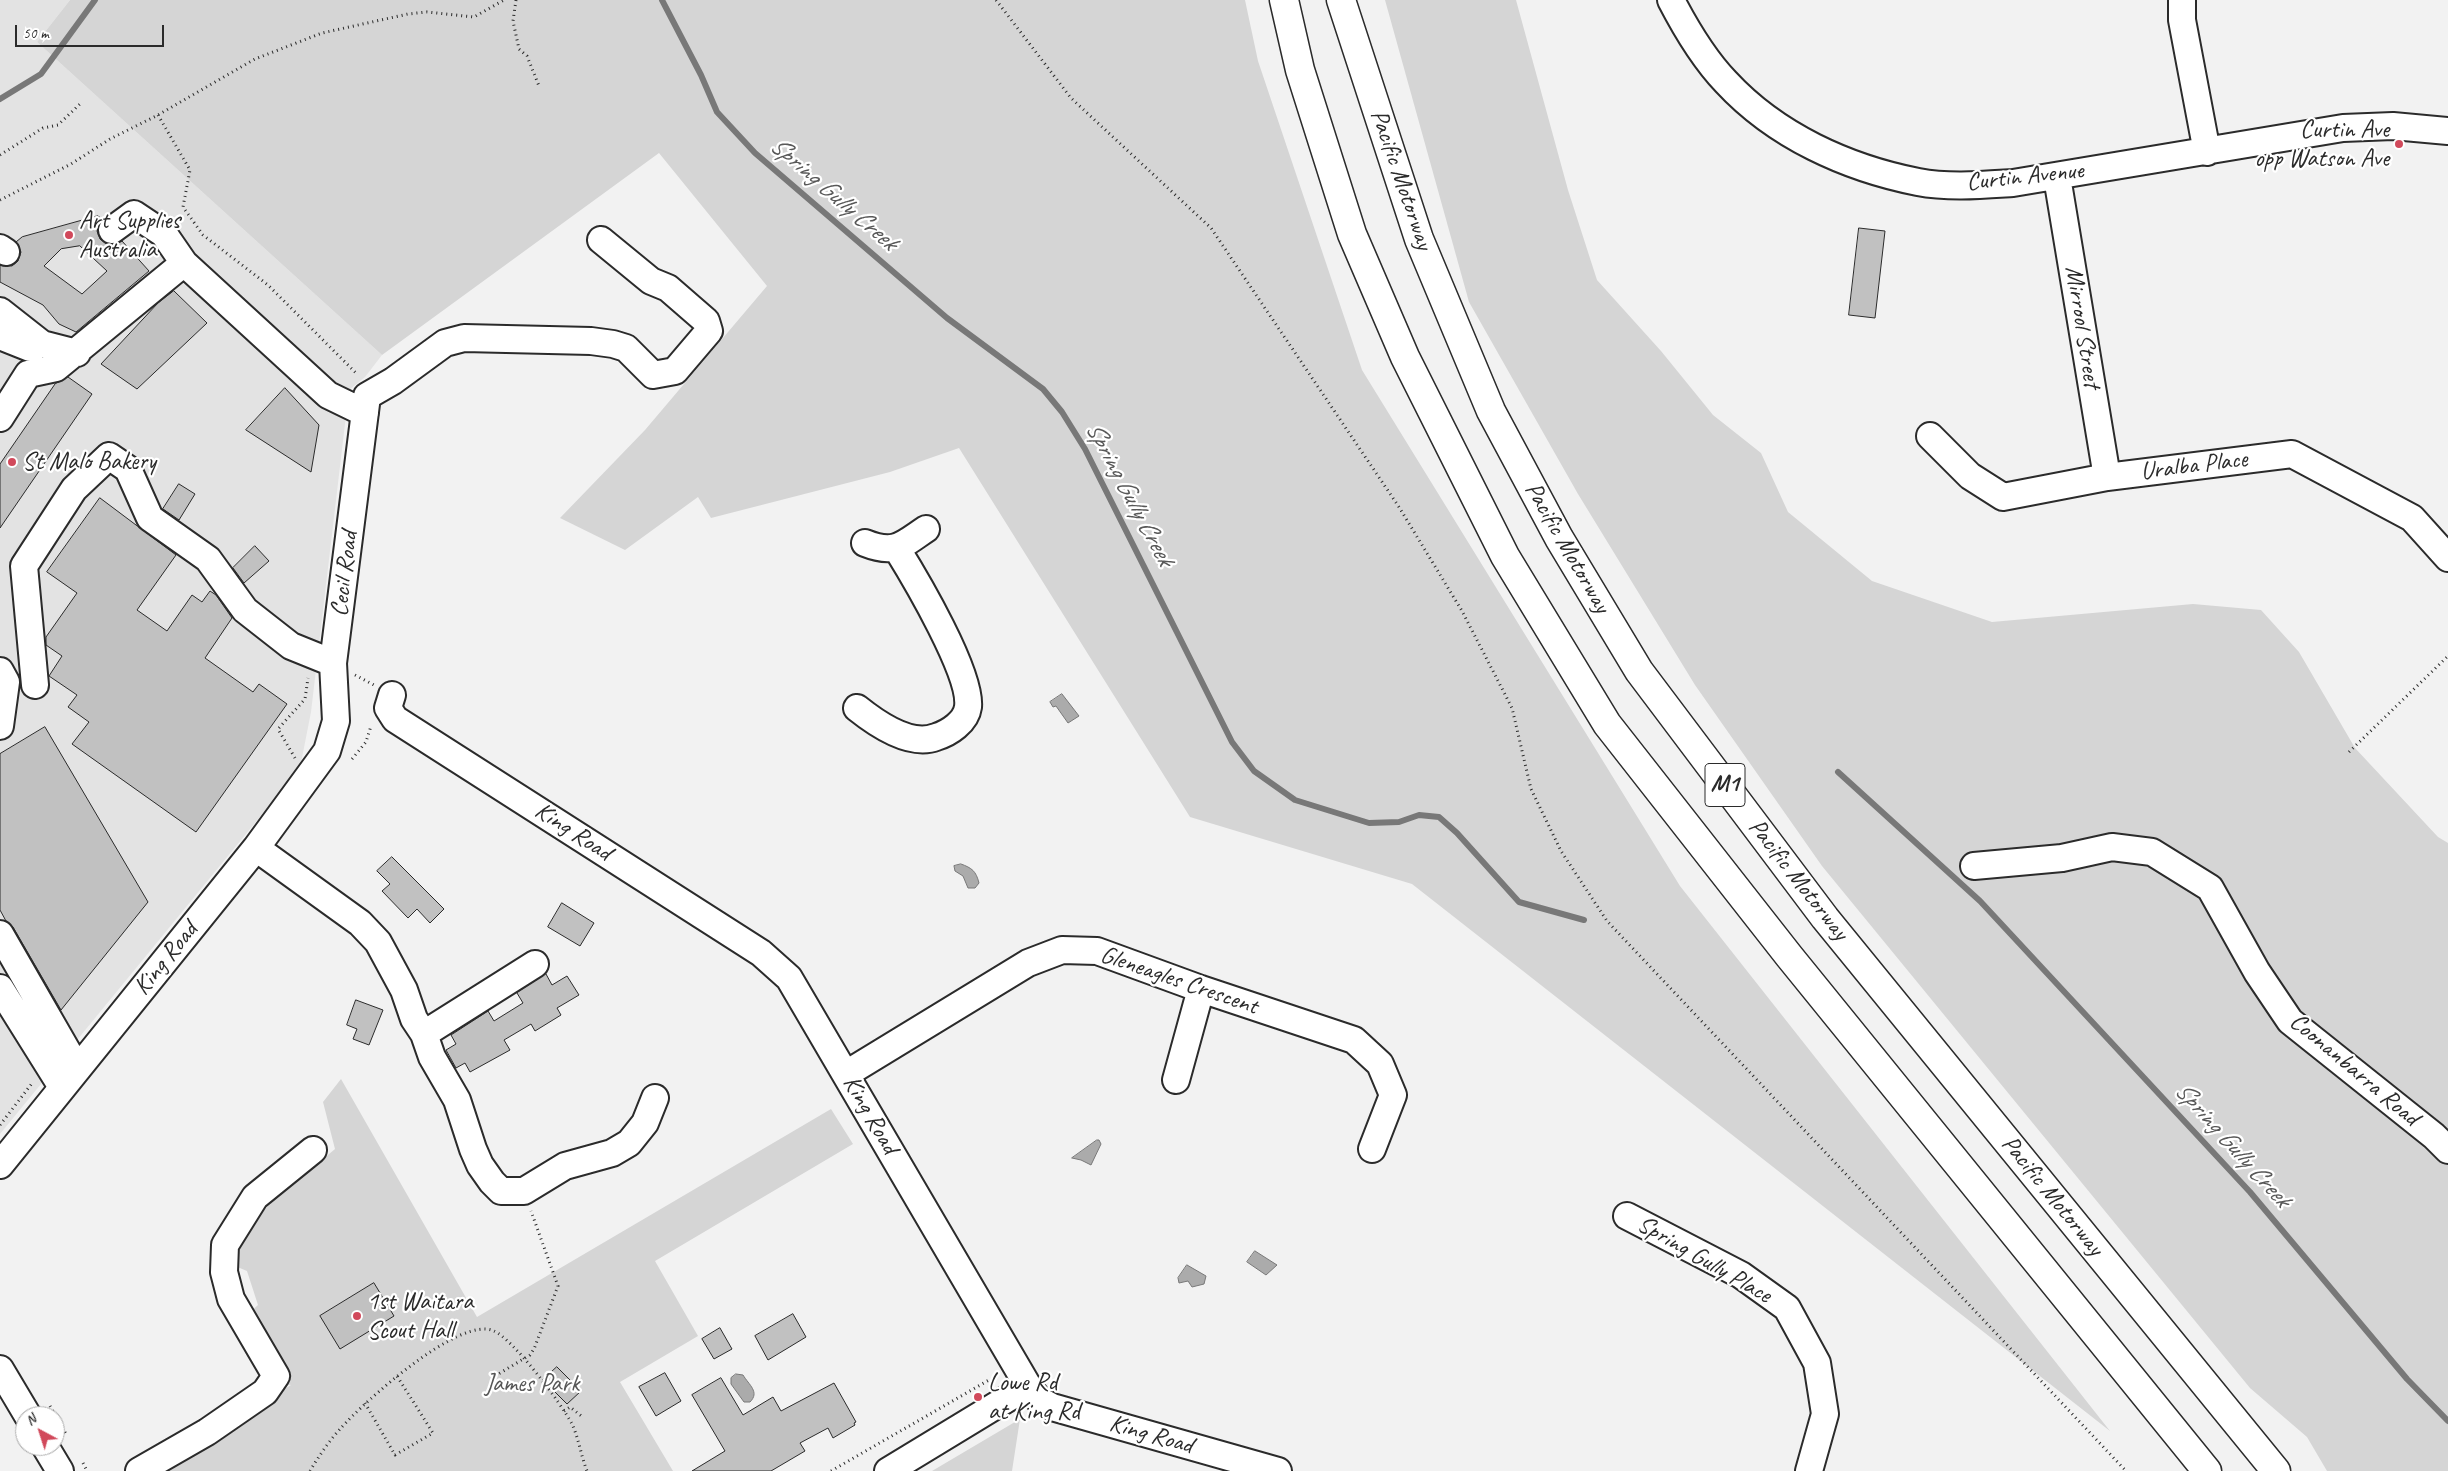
<!DOCTYPE html>
<style>
body{margin:0}
#map{position:relative;width:2448px;height:1471px;overflow:hidden;background:#f2f2f2;font-family:Caveat,sans-serif}
canvas{display:block}
.north{position:absolute;left:15px;top:1406px;width:50px;height:50px;box-sizing:border-box;background:#fff;border:1px solid #aaa;border-radius:50%;rotate:320deg;font-size:14px;font-weight:700;line-height:20px;text-align:center;color:#2b2b2b}
.north::after{content:'';display:block;margin:auto;width:18px;height:22px;background:#d1495b;clip-path:polygon(50% 0,100% 100%,50% 72%,0 100%)}
.scale{position:absolute;left:15px;top:25px;width:149px;height:22px;box-sizing:border-box;border:2px solid #2b2b2b;border-top:0;padding-left:6px;font-size:15px;line-height:18px;white-space:nowrap;color:#2b2b2b;-webkit-text-stroke:4px #fff;paint-order:stroke}
</style>
<div id="map">
<canvas width="2448" height="1471"></canvas>
<div class="north">N</div>
<div class="scale">50 m</div>
</div>
<script>
const ctx = document.querySelector('canvas').getContext('2d');
ctx.lineJoin = 'round';
function paint(path, color) { ctx.fillStyle = color; ctx.fill(path, 'evenodd'); }
function stroke(path, color, width, dash) { ctx.strokeStyle = color; ctx.lineWidth = width; ctx.lineCap = dash ? 'butt' : 'round'; ctx.setLineDash(dash || []); ctx.stroke(path); }
function drawText(font, color, halo, rows, align = 'center') {
  ctx.font = font + ' Caveat,sans-serif'; ctx.lineWidth = 4.5; ctx.setLineDash([]); ctx.textBaseline = 'middle'; ctx.strokeStyle = halo; ctx.fillStyle = color; for (const [text, x, y, turn = 0] of rows) {
    ctx.save(); ctx.translate(x, y); ctx.rotate((+turn || 0) * Math.PI / 180); ctx.textAlign = isNaN(turn) ? turn : align; if (halo) ctx.strokeText(text, 0, 0); ctx.fillText(text, 0, 0); ctx.restore();
  }
}
paint(new Path2D(`
 M0,0H70L37,42L382,355L365,377L349,390L311,712L300,768L0,1134Z`), '#e3e3e3');
paint(new Path2D(`
 M70,0H1245L1258,61L1362,370L1680,886L2110,1431L1412,884L1190,817L959,448L890,472L711,518L698,497L625,550L560,518L645,430L767,286L659,153L382,355L37,42Z
 M1385,0H1516L1568,190L1597,280L1661,351L1713,415L1761,453L1788,512L1872,581L1992,622L2193,604L2261,610L2299,652L2355,748L2438,837L2448,843V1471H2327L2307,1437L2250,1388L1822,866L1695,685L1578,494L1469,302Z
 M341,1079L477,1317L831,1109L853,1144L655,1261L698,1336L620,1382L673,1471H151L291,1385L266,1380L236,1325L258,1305L247,1271L235,1266L246,1228L270,1204L335,1149L323,1102Z
 M1020,1419L1012,1471H932Z`), '#d5d5d5');
const water = new Path2D(`
 M1062,694L1079,716L1068,723L1056,706L1053,707L1050,702Z
 M961,864C972,868 976,871 979,883L975,888H968L963,876L955,871L954,866Z
 M1097,1140H1099L1101,1144L1091,1165L1081,1160L1072,1158Z
 M1255,1251L1277,1265L1266,1275L1247,1262Z
 M1187,1265L1206,1276L1204,1284L1192,1287L1188,1281L1179,1283L1178,1278Z
 M736,1374L743,1375C749,1385 760,1392 750,1402H744L731,1384V1378Z`);
paint(water, '#ababab');
stroke(water, '#787878', 1);
stroke(new Path2D(`
 M662,0L701,75L717,112L755,153L947,318L1043,389L1062,412L1085,449L1232,742L1254,771L1295,800L1369,823L1399,822L1419,815L1439,817L1457,833L1519,902L1584,920
 M0,99L41,74L95,0
 M1838,772L1980,901L2250,1192L2407,1379L2448,1421`), '#787878', 6);
const building = new Path2D(`
 M98,216L102,219L97,231L100,239L106,244L113,245L122,241L149,271L76,332L59,324L43,305L0,282V265L12,266L18,261L21,252L16,242L22,237ZM80,246L107,271L82,294L44,266L61,249Z
 M1859,228L1885,231L1875,318L1849,315Z
 M174,291L207,323L137,389L101,364L158,303Z
 M68,377L92,394L0,528V464L55,384Z
 M285,388L319,425L311,472L246,430Z
 M179,484L195,494L179,520L163,509Z
 M100,498L176,555L137,610L167,631L192,595L202,602L210,591L216,595L232,618L205,658L253,692L259,684L287,704L196,832L72,744L89,722L68,707L77,695L49,676L62,656L46,645V637L77,593L47,572Z
 M255,546L269,561L244,583L233,568Z
 M45,727L148,902L61,1010L13,927L6,921L0,910V754Z
 M392,857L444,909L430,923L417,909L408,918L382,891L390,884L377,871Z
 M562,903L594,923L580,946L548,927Z
 M546,974L552,985L567,976L579,995L557,1008L561,1015L535,1031L531,1024L504,1040L510,1050L470,1072L465,1063L456,1068L446,1050L456,1044L451,1035L488,1011L494,1021L523,1003L517,993Z
 M356,1000L383,1010L369,1045L353,1039L357,1029L347,1025Z
 M374,1283L394,1316L340,1349L320,1316Z
 M793,1314L806,1337L768,1360L755,1336Z
 M720,1328L732,1349L714,1359L702,1339Z
 M557,1367L581,1391L567,1404L543,1380Z
 M665,1373L681,1401L656,1416L639,1387Z
 M721,1378L743,1415L773,1397L781,1411L834,1383L856,1422L854,1423L855,1425L833,1438L828,1428L800,1443L805,1451L771,1471H692L725,1451L692,1395Z`);
paint(building, '#c1c1c1');
stroke(building, '#2b2b2b', 1);
const minor = new Path2D(`
 M1671,0C1686,29 1703,58 1726,82C1776,136 1847,168 1918,182C1949,188 1982,185 2013,183L2343,128L2393,126L2448,131
 M2182,0V20L2207,152
 M2057,177L2107,477
 M112,230L134,214L164,234L184,263L328,395L365,413
 M0,248L6,252
 M0,311L42,344
 M0,336L30,348L42,344L77,353
 M0,418L28,374L56,368L184,263
 M1930,436L1970,476L2003,497L2107,477L2292,454L2412,518L2448,558
 M865,543C895,555 902,545 926,529
 M0,671L6,682L0,726
 M35,685L24,566L74,489L109,456L128,469L150,518L208,559L245,610L291,646L333,663
 M392,695L388,708L395,719L761,953L789,978L1028,1386L1039,1400L1052,1407L1278,1471
 M857,708C877,724 910,747 936,737C949,733 966,722 968,707C972,674 915,578 897,549
 M256,848L360,923L378,942L404,990L414,1019L424,1034L432,1057L457,1100L473,1149L480,1165L492,1182L501,1191H524L565,1166L612,1153L629,1143L645,1123L655,1098
 M1974,866L2062,858L2112,847L2152,852L2210,888L2257,972L2290,1021L2434,1136L2448,1150
 M0,934L77,1068
 M0,988L62,1087
 M424,1034L535,964
 M846,1074L1028,963L1062,950L1097,951L1201,989L1354,1040L1380,1064L1393,1095L1372,1149
 M1176,1080L1201,989
 M0,1165L256,848L327,751L336,721L333,663L367,396L393,381L445,343L464,338L591,341L613,344L626,348L653,375L675,371L709,331L706,321L668,288L651,281L601,240
 M1627,1216L1741,1275L1787,1308L1817,1363L1825,1414L1809,1471
 M0,1369L28,1416
 M45,1446L60,1471
 M139,1471L207,1432L265,1392L276,1376L231,1299L224,1272L225,1245L255,1197L313,1150
 M888,1471L1028,1386`);
const highway = new Path2D(`
 M1284,0L1300,70L1352,234L1405,357L1505,556L1607,724L1789,956L2207,1471
 M1341,0L1419,239L1491,411L1559,538L1639,671L1825,918L2276,1471`);
stroke(minor, '#2b2b2b', 30);
stroke(highway, '#2b2b2b', 31);
stroke(new Path2D(`
 M516,0L513,21L519,49L527,56L539,86
 M996,0L1071,98L1211,228L1399,507L1462,611L1512,708L1531,789L1561,851L1607,921L2126,1471
 M158,115L190,170L183,207L203,235L268,285L358,375
 M0,155L43,128L58,125L81,103
 M0,200L71,164L110,139L158,115L255,59L322,33L408,14L427,12L474,17L504,0
 M355,675L374,685
 M2349,752L2448,656
 M295,758L278,729L305,699L308,678
 M352,759L366,742L371,726
 M0,1125L33,1082
 M495,1376L530,1355L534,1349L558,1286L531,1211
 M365,1403L395,1455L433,1433L397,1376
 M50,1406L66,1434
 M564,1411L570,1407L584,1418
 M83,1463L87,1471
 M310,1471C319,1456 329,1441 341,1428C364,1402 460,1315 494,1331C514,1340 561,1403 572,1424C579,1439 581,1456 587,1471
 M831,1471L989,1380`), '#2b2b2b', 3, [1, 4]);
stroke(minor, '#fff', 26);
stroke(highway, '#fff', 28);
for (const [x, y, r, color] of [
 [2399,144,5,"#d1495b"],
 [69,235,5,"#d1495b"],
 [12,462,5,"#d1495b"],
 [357,1316,5,"#d1495b"],
 [978,1397,5,"#d1495b"]
]) { const dot = new Path2D(); dot.arc(x, y, r, 0, 2 * Math.PI); ctx.fillStyle = color; ctx.fill(dot); stroke(dot, '#fff', 2); }
for (const [x, y, w] of [
 [1725,785,40]
]) { const box = new Path2D(); box.roundRect(x - w / 2, y - 21.5, w, 43, 4); ctx.fillStyle = '#fff'; ctx.fill(box); stroke(box, '#2b2b2b', 1); }
drawText('bold 24px', '#2b2b2b', null, [
 ["M1",1725,785]
]);
drawText('25px', '#2b2b2b', '#fff', [
 ["Curtin Ave",2389,130,"right"],
 ["opp Watson Ave",2389,159,"right"],
 ["Art Supplies",79,221],
 ["Australia",79,250],
 ["St Malo Bakery",22,462],
 ["1st Waitara",367,1302],
 ["Scout Hall",367,1331],
 ["Lowe Rd",988,1383],
 ["at King Rd",988,1412]
], 'left');
drawText('25px', '#2b2b2b', '#fff', [
 ["Curtin Avenue",2025,177,-6],
 ["Pacific Motorway",1401,180,71],
 ["Mirrool Street",2082,327,81],
 ["Uralba Place",2194,466,-7],
 ["Pacific Motorway",1567,548,60],
 ["Cecil Road",345,574,-83],
 ["King Road",573,832,33],
 ["Pacific Motorway",1798,880,52],
 ["King Road",166,959,-51],
 ["Gleneagles Crescent",1179,981,19],
 ["Coonanbarra Road",2354,1070,40],
 ["King Road",870,1115,60],
 ["Pacific Motorway",2052,1196,51],
 ["Spring Gully Place",1704,1260,30],
 ["King Road",1151,1435,16]
]);
drawText('25px', '#565656', '#fff', [
 ["James Park",532,1384]
]);
drawText('italic 26px', '#585858', '#fff', [
 ["Spring Gully Creek",833,194,41],
 ["Spring Gully Creek",1129,494,62],
 ["Spring Gully Creek",2232,1145,48]
]);
</script>
